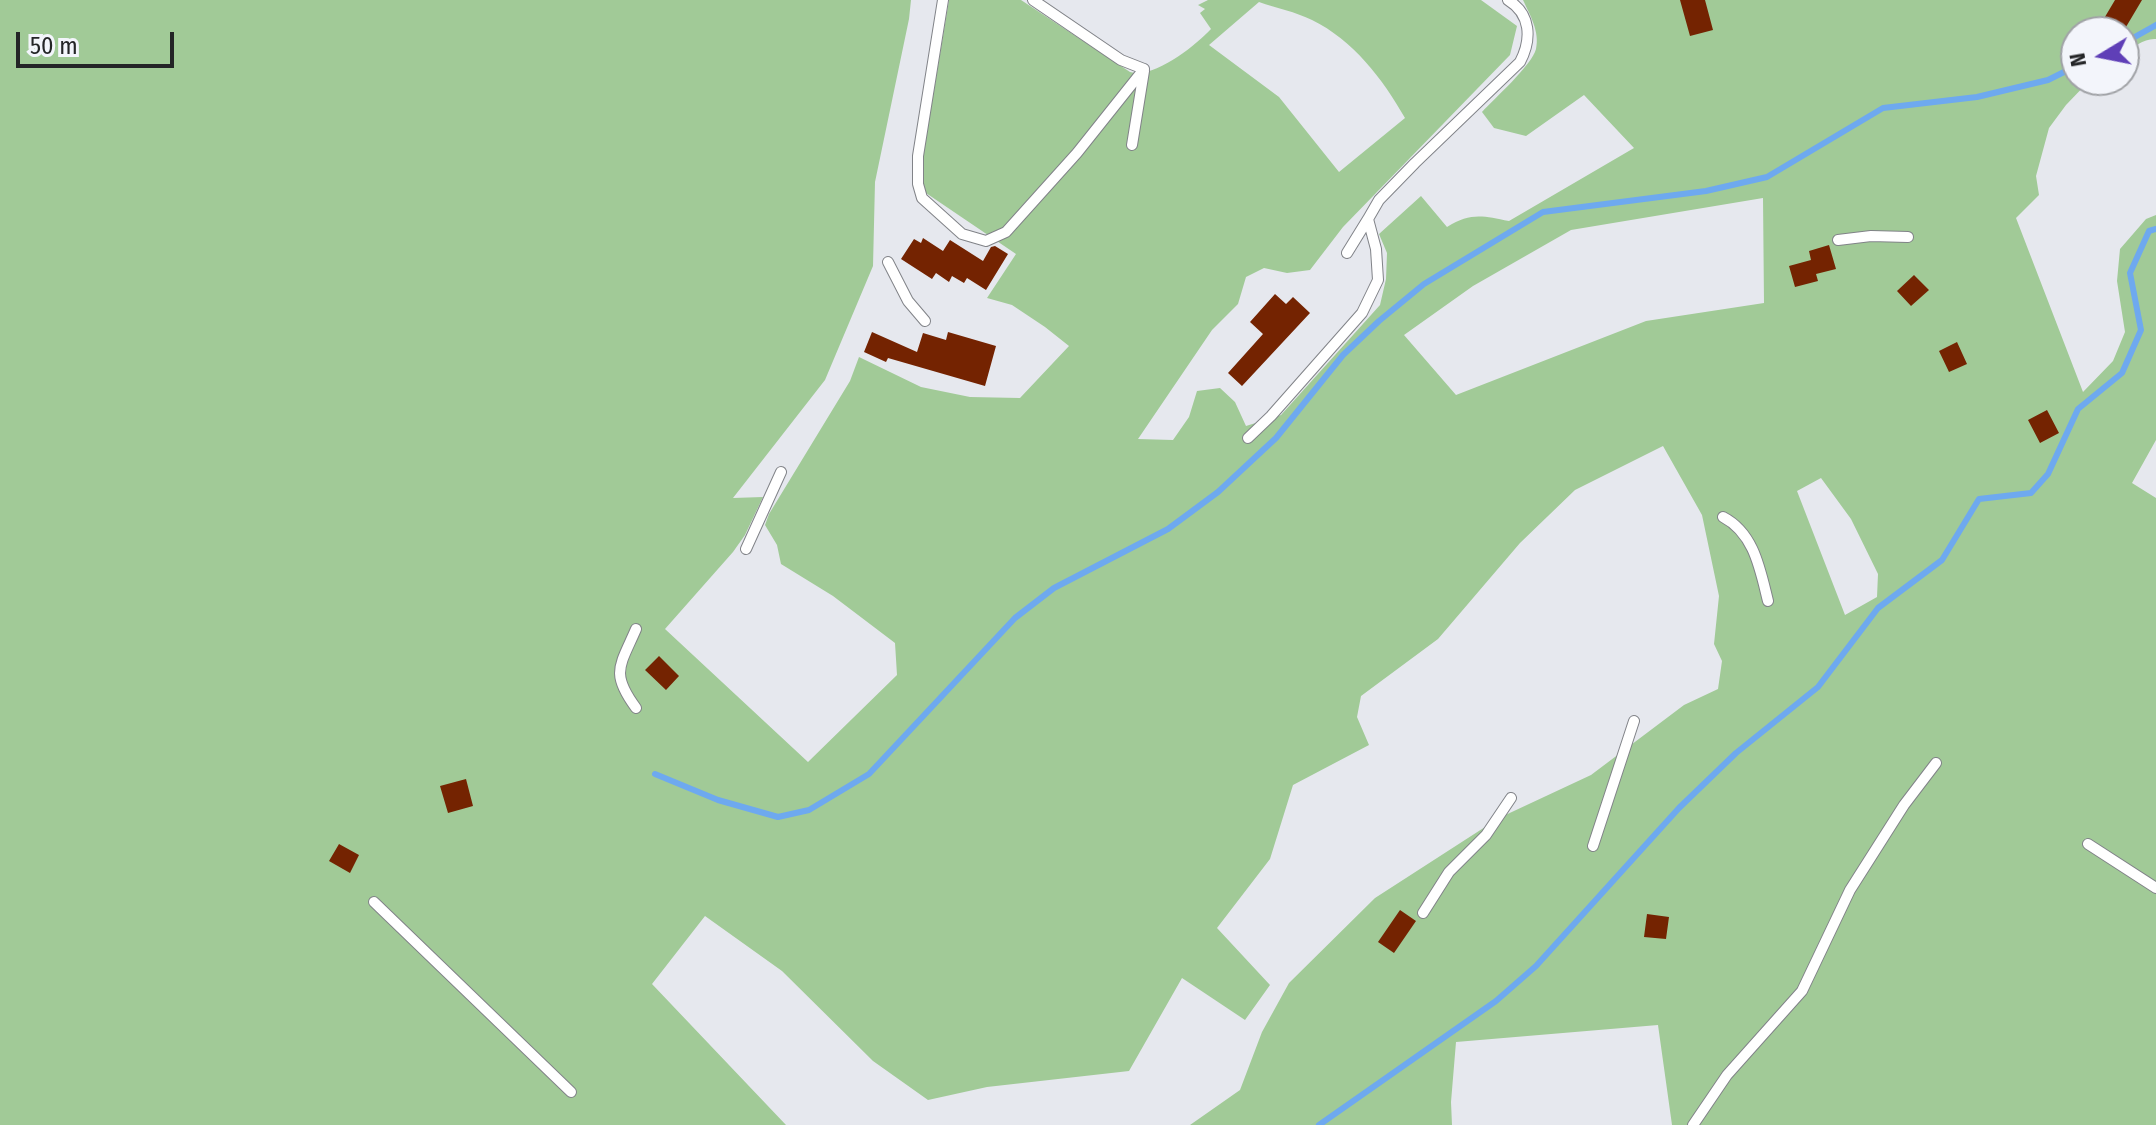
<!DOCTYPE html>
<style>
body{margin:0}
#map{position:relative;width:2156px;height:1125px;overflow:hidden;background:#e6e8ee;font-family:"Fira Sans Condensed",sans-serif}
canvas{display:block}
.north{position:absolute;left:2060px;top:16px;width:80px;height:80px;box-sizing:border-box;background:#f3f5fb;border:2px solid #a0a2a6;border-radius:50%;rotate:260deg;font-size:22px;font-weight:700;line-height:32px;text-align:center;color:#242527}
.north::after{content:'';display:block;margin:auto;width:28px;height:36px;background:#5f3fb7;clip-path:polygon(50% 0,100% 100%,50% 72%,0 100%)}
.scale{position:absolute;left:16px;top:32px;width:158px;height:36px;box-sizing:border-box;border:4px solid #242527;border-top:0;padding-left:10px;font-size:24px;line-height:28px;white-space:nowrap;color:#242527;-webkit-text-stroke:6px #f3f5fb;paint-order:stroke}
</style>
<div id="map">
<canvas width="2156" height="1125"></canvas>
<div class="north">N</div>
<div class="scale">50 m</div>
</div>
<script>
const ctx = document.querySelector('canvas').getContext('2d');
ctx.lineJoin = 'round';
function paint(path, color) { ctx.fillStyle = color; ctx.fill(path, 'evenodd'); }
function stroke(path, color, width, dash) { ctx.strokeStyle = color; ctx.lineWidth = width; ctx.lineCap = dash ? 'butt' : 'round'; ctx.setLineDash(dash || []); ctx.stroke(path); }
paint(new Path2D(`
 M0,0H911L909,19L875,182L873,266L825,380L733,498L763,497L745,535L733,552L665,629L808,762L897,675L895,643L833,596L781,564L777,545L765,525L769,514L850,381L859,357L921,387L970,397L1020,398L1069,346L1045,327L1012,305L987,298L1016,254L923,191V157L949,0H1021L1130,72C1154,79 1195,46 1211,29L1200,13L1205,9L1198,5L1208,0H1481L1517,26L1510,55L1343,227L1310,270L1287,273L1264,268L1246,277L1238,304L1212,330L1138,439L1173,440L1189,417L1197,391L1220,388L1235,402L1246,426L1281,415L1380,305L1386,279L1387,253L1379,234L1421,196L1447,227C1471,212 1483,216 1509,221L1634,148L1584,95L1526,136L1494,128L1482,112C1494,99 1532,65 1536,49C1540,32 1530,15 1523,0H2156V39C2144,38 2134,47 2124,54V32H2076V80H2090L2066,105L2049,128L2036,176L2039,195L2016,218L2083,392L2113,361L2125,332L2117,281L2120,249L2146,219L2156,215V440L2132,483L2156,498V1125H1672L1658,1025L1456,1042L1451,1102L1452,1125H1190L1240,1090L1262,1032L1289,983L1375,898L1499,818L1591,775L1684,705L1718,689L1722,661L1714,644L1719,596L1702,515L1663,446L1575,490L1520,543L1438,639L1361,696L1357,717L1369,745L1293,785L1270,859L1217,928L1270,985L1245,1020L1182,978L1129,1071L987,1087L928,1100L873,1061L782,971L705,916L652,984L786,1125H0ZM1259,2C1276,8 1296,12 1312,20C1353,40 1383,79 1405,118L1339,172L1279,97L1209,45ZM1763,198L1764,303L1646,321L1456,395L1404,335L1473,286L1571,230ZM1821,478L1851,519L1878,574L1877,597L1845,615L1797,491Z`), '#a1ca97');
stroke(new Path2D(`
 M2124,43L2156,25
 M655,774L718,800L778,817L809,810L869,774L1015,618L1054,588L1168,529L1218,492L1276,438L1343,355L1379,321L1424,284L1543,212L1706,191L1767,177L1883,108L1977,97L2048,80L2076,66
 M1319,1125L1496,1001L1536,966L1679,808L1736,753L1818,687L1878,608L1942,560L1979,499L2031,493L2048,474L2078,409L2122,373L2141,330L2130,273L2149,231L2156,229`), '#6ea9ef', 6);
paint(new Path2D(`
 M1680,0H1705L1713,30L1690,36Z
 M2115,0H2142L2123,32H2096Z
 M923,238L943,251L950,240L983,261L991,247L995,246L1008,254L986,290L967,278L964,283L952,276L949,282L936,273L932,279L901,259L914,239L921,243Z
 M1829,245L1836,269L1816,274L1818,281L1795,287L1789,266L1811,260L1809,251Z
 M1914,275L1929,290L1911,306L1897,291Z
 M1275,294L1286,304L1293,297L1310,313L1242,386L1228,373L1263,334L1250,322Z
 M872,332L917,352L923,333L946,340L948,332L996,346L985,386L888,358L886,362L864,352Z
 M1957,342L1967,364L1949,372L1939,351Z
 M2047,410L2059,433L2040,443L2028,420Z
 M659,656L679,676L666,690L645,670Z
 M466,779L473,806L448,813L440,786Z
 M339,844L359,855L350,873L329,861Z
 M1400,910L1416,921L1394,953L1378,942Z
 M1647,914L1669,917L1666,939L1644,937Z`), '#742301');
const lane = new Path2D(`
 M943,0L918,156V184L922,198L962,234L986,241L1006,232L1077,153L1144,69
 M1033,0L1121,60L1144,69
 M1132,145L1144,71
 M1838,240L1871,236L1908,237
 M1347,253L1368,219
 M888,262L908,301L925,321
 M1248,438L1271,416L1362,313L1378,280L1376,249L1368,219L1379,200L1415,163L1520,62C1532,39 1531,14 1508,0
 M1723,517C1754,533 1760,569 1768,601
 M746,549L781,472
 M636,629C620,666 610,673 636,708
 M2088,844L2156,888
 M1593,846L1634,721
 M374,902L571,1092
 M1423,913L1449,872L1486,835L1511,798
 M1693,1125L1727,1075L1802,991L1850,890L1904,805L1936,763`);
stroke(lane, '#818388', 12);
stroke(lane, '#fff', 10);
</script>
